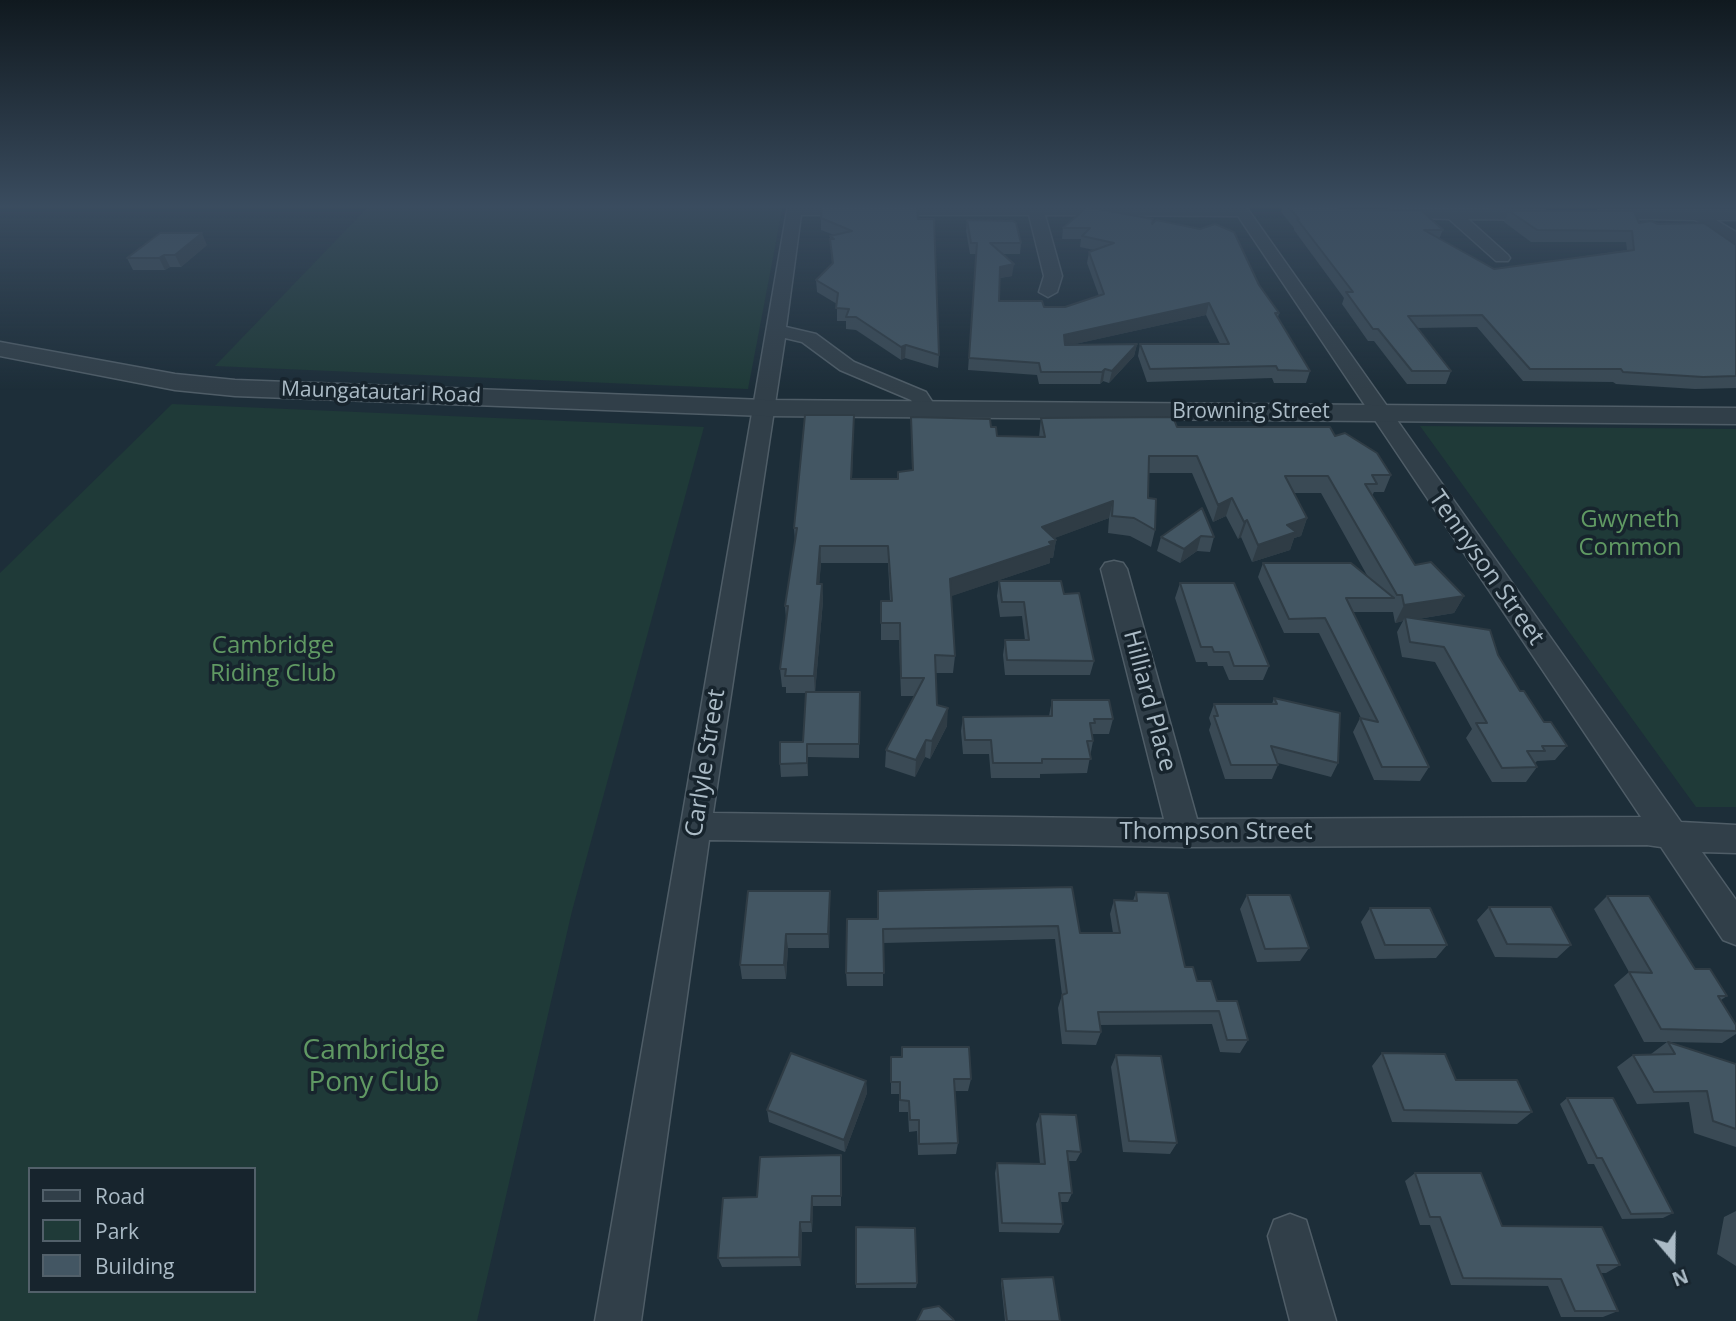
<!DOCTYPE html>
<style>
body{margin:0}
#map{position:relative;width:1736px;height:1321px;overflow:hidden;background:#1d2e39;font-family:"Open Sans",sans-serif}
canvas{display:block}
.legend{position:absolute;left:28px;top:1167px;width:228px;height:126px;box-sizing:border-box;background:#17242d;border:2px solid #52606a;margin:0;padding:9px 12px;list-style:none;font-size:21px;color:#abbbc6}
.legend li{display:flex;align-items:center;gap:14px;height:35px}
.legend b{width:35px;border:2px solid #52606a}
.north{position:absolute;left:1638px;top:1223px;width:70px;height:70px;-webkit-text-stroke:5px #17242d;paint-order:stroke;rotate:160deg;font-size:19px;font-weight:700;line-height:28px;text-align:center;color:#abbbc6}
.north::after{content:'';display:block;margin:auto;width:24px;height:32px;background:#abbbc6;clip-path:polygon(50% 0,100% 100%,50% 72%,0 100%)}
</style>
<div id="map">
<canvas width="1736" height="1321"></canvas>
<ul class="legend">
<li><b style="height:9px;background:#313f49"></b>Road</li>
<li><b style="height:19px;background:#1f3a38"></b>Park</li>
<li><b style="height:19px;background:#435663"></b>Building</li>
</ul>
<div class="north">N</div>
</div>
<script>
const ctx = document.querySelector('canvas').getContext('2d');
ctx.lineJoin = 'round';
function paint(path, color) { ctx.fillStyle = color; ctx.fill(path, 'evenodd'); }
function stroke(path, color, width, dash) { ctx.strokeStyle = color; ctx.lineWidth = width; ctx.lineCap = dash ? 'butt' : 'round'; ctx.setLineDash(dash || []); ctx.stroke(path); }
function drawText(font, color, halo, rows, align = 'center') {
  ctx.font = font + ' "Open Sans",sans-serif'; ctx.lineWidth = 7; ctx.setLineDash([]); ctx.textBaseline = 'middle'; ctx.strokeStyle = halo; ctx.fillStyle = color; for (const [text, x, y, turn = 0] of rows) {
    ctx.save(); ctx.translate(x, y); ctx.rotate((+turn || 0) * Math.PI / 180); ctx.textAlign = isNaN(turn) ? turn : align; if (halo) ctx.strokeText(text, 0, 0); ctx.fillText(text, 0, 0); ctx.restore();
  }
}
paint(new Path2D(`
 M370,205H783L748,389L215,366Z
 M172,404L704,427L572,911L477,1321H0V573ZM30,1169H254V1291H30Z
 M1420,426L1736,429V807H1696Z`), '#1f3a38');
const minor = new Path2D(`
 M788,205H1245L1681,822L1736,825V853L1702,852L1736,900V945L1723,940L1661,847L1647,845L1184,847L709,840L641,1321H595ZM801,215H1029L1044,276L1039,292L1048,297L1057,292L1062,276L1045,215L1238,216L1641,817L1197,819L1127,569L1123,563L1114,561L1105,563L1101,569L1164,819L713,813L785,338L802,342L840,370L911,400L920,413H934L937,409L926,392L854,362L816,334L786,327Z
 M1389,209L1544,210L1552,215L1544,220L1468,219L1508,255L1510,258L1508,261H1496L1449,219L1384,217L1381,214Z
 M1599,210H1736V220H1716L1736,232V244L1695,220L1594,218L1591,215Z
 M1290,1214L1306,1220L1336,1321H1290L1268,1236L1274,1220Z`);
const tertiary = new Path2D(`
 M0,342L175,374L235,380L765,400L1736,408V424L765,416L235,396L175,390L0,356Z`);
stroke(minor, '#4f5d67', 3);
stroke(tertiary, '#4f5d67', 3);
paint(minor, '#313f49');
paint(tertiary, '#313f49');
paint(new Path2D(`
 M1283,205H1403L1402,207L1341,206L1339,208L1443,230L1439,239L1494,269L1627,250L1626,242H1531L1504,222L1509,211L1639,223L1658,224L1736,245V388L1695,389L1616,384L1613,382L1523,381L1477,327L1417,328L1451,371L1446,384H1407L1374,341H1368L1342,304L1344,298L1294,230V228L1281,212Z
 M1484,205H1624L1623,207H1487Z
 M1714,205H1736V208L1718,207Z
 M821,218L918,219L939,355L938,368L905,358L901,360L856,330L846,329V321H837V304L817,292L816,280L832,264L830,239V236L834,235L821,230Z
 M967,220L1021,243L1020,254H1002L1012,276L1000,278L999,301L1044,307H1065L1099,296L1087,263L1089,252L1094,250L1080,247L1081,239H1062L1063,228L1152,224L1259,285L1279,313L1278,317L1310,371L1306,383H1274L1272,378L1147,382L1138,356L1140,344H1220L1206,315L1070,345L1137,344L1134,356L1109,383L1103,381L1100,384H1039L1037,375L968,370L976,254H970L966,231Z
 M207,245L181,267H170L165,270H133L127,258Z
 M854,415L852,479H898L912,470L911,417L991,427L997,436L1039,437L1041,418L1335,436L1391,475L1384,492H1374L1372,496L1415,565L1464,596L1454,613L1418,619L1498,655L1520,691L1544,722L1567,746L1555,760L1537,761L1535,763L1537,767L1526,782H1492L1466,738L1472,729L1435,662L1402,657L1397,632L1403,621L1395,623L1393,612H1353L1429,767L1420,781L1374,780L1353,732L1360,718H1361L1319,633H1284L1258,577L1263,563L1368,577L1321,493H1294L1307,518L1301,536L1294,538L1290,550L1252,562L1241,537L1238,539L1226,516L1213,522L1192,473H1149L1148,498L1155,530L1151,547L1130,536L1108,533L1109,518L1054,538L1056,540L1053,558H1050V563L951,596L955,656L953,673H936L937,705L947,726L930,759L925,757L915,777L885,767L886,750L914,696H901L899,640H881V601H890L888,563H821L819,584H822L823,601L815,692H860L859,758L808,757V776L781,777L780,764L803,742L806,693H786V687H782L780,669L786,619L785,606L795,543L794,528Z
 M1202,508L1214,537L1210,552L1197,551L1180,563L1157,551L1161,537Z
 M999,581L1064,594L1094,661L1090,675H1005L1003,655L1005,640H1025L1022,616L1000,617L997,596Z
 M1180,583L1269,666L1263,680H1229L1223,666H1208L1207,662H1196L1175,598Z
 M1274,698L1338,763L1331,777L1278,763V765L1272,779H1225L1209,730L1211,724L1209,718L1214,704H1272Z
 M1052,700L1113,719L1109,734H1092L1093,741L1087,773L1040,774V778H991L989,754H963L961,731L963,717L1049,716Z
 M1072,887L1080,933H1113L1110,914L1114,900L1133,901L1136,892L1185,967L1197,981L1217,1001L1248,1040L1240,1053L1220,1052L1212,1024L1100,1025L1101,1032L1096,1045L1062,1044L1058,1008L1062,995L1055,939L883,943V986H847L846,973L878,919Z
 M1247,895L1309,948L1300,961L1257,962L1240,909Z
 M1607,896L1727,996L1721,1000L1736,1025V1034L1722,1043L1669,1042L1736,1064V1147L1694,1133L1689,1102L1637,1104L1617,1067L1633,1055L1651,1054L1667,1042H1644L1614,985L1629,972L1594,909Z
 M830,905L829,948H788L786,979H742L740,965Z
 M1489,907L1571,945L1557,958L1495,957L1477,920Z
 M1370,908L1447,945L1436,958L1375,959L1361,922Z
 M902,1047L971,1079L968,1091H955L958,1143L956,1154L918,1155L917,1131L909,1132L908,1112H899V1094H891V1057H902Z
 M1382,1053L1456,1080L1532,1112L1517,1124L1392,1122L1372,1066Z
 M1116,1055L1177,1143L1170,1154L1123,1152L1111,1067Z
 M866,1081L867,1093L845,1152L769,1122L767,1110Z
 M1567,1098L1673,1213L1663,1218L1622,1219L1594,1164H1588L1560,1104Z
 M1040,1114L1081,1152L1076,1161H1068L1072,1193L1068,1202H1061L1063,1224L1059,1233L999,1232L995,1173L997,1163L1040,1164L1036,1124Z
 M841,1155V1206H813L812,1232H802L801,1266L722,1267L718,1258L757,1197Z
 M1415,1173L1502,1226L1620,1265L1606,1273H1601L1618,1311L1603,1317H1561L1548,1286L1451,1285L1430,1225H1420L1405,1181Z
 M1736,1211V1266L1717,1254L1724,1217Z
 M856,1227L917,1283L916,1288H856Z
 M1002,1279L1060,1321H1005L1001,1283Z`), '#3a4a55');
paint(new Path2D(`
 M202,233L207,245L181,267L175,255Z
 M164,255L170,267L165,270L159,258Z
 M1014,264L1012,276L999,278L1000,267Z
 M1209,303L1206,315L1062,347L1064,335Z
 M1137,344L1134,356L1109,383L1112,371Z
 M906,345L905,358L901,360V347Z
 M1105,369L1103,381L1100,384L1102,372Z
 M1232,498L1226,516L1213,522L1218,505Z
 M1113,501L1109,518L1039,544L1042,527Z
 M1307,518L1301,536L1294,538L1290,550L1252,562L1258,545L1287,525Z
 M1247,520L1241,537L1238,539L1244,522Z
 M1201,536L1197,551L1180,563L1184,549Z
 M1056,540L1053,558H1050V563L949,597L950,579Z
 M820,546L821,563L818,601L817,584Z
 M822,584L823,601L815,694L814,676Z
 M1464,596L1454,613L1406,621L1405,617L1403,621L1395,623L1404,605Z
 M948,708L947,726L930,759L932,741Z
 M926,740L925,757L915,777L916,760Z
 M807,744L808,757V776L807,763Z
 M830,891V905L829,948L828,934Z
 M786,934L788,948L786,979L784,965Z
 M866,1081L867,1093L845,1152L844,1140Z
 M812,1196L813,1206L812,1232L811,1222Z
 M800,1222L802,1232L801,1266L799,1257Z`), '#2f3c45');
const building = new Path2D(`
 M1287,205H1336L1340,209L1421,210L1443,230H1424L1494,269L1634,250L1632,231L1537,230L1509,211H1634L1639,223L1651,221L1658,224L1704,223L1736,245V376L1703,377L1623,372L1621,369H1530L1482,315L1408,316L1451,371H1412L1378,329H1373L1346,292H1353L1297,219H1299Z
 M822,206H917L918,219H934L939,355L906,345L901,347L856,317H846L849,309L836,308L838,293L816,280L833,263L830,239H834L830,236L852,231L821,218Z
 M1087,207L1153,219L1152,224L1156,220L1200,229L1215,224L1234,232L1259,285L1279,313H1275L1310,371L1278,370L1276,366L1150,369L1140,344H1229L1209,303L1064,335L1065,345L1137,344L1112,371L1105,369L1102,372H1041L1039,363L969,358L977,243H971L967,220L1013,221L1016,223L1021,243H990L1014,264L1000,267L999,301H1042L1044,307H1065L1104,294L1089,252L1114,243L1082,236L1090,228H1063Z
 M160,233H202L175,255H164L159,258H127Z
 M805,415H854L851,479H898V472L913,470L911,417L990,419L991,427H996L997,436L1045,437L1041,418L1173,417L1177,427H1330L1335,436L1345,433L1377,453L1391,475H1372L1377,484H1365L1415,565L1431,562L1464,596L1404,605L1402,595H1397L1328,476H1285L1307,518L1287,525L1296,532L1258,545L1247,520L1244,522L1232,498L1218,505L1197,456H1149L1148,498L1156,499L1155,530L1134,518L1112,516L1113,501L1042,527L1056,540L1049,542L1052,545L950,579L955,656L935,655L937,705L948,708L932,741L926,740L916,760L886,750L924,678H901L900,623H881V601H892L888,546H820L817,584H822L814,676H785L786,669H780L788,606H785L797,528H794Z
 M1202,508L1214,537L1201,536L1184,549L1161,537Z
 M1263,563H1351L1394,598H1346L1429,767H1382L1360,718L1378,722L1325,618L1289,619Z
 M999,581H1061L1064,594L1079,593L1094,661L1007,660L1005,640H1029L1024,602H1002Z
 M1180,583H1234L1269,666H1234L1229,652H1214L1212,647H1201Z
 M1405,617L1490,630L1498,655L1520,691H1524L1544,722H1551L1567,746H1542L1545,751H1527L1537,767L1502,768L1476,723H1487L1444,647L1410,642Z
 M806,692H860L859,744H807V763L780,764V742H803Z
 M1274,698L1340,713L1338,763L1271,746L1278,765H1231L1214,716H1218L1214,704H1277Z
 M1052,700H1109L1113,719H1094L1095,723H1090L1093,741H1087L1091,759H1042V763H993L991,740H965L963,717L1052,716Z
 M1072,887L1080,933H1120L1114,900L1137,901L1136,892L1168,893L1185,967H1193L1197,981H1211L1217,1001H1237L1248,1040H1227L1219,1011L1098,1012L1101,1032L1066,1031L1062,995L1067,993L1058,926L883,929L884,973H846L847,919H878V891Z
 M748,891H830L828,934H786L784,965H740Z
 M1247,895H1290L1309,948L1265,949Z
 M1607,896H1649L1695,969H1710L1727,996H1718L1736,1025V1031L1661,1029L1629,972L1652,973Z
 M1489,907H1551L1571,945L1507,944Z
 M1370,908H1430L1447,945H1385Z
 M1668,1042L1736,1064V1129L1713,1121L1707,1091L1654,1092L1633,1055L1675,1054Z
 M902,1047H969L971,1079H954L958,1143L919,1144V1120H910L909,1101L900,1100V1082H891V1057H902Z
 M791,1053L866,1081L844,1140L767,1110Z
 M1382,1053L1445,1054L1456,1080H1517L1532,1112L1404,1110Z
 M1116,1055L1161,1056L1177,1143L1129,1141Z
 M1567,1098H1613L1673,1213L1631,1214L1602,1158H1597Z
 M1040,1114L1076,1115L1081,1152L1067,1151L1072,1193H1059L1063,1224L1002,1223L997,1163L1045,1164Z
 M841,1155V1196H812L811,1222H800L799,1257L718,1258L723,1198L757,1197L760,1157Z
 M1415,1173H1481L1502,1226L1602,1227L1620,1265H1597L1618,1311H1575L1561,1279L1463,1278L1440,1217H1430Z
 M856,1227L915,1228L917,1283L856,1284Z
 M1053,1277L1060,1321H1007L1002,1279Z
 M939,1306L953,1319L954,1321H917L923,1309Z`);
paint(building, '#435663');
stroke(building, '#2f3c45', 2);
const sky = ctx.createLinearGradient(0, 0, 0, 390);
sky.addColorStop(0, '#10191f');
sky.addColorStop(0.53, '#3a4c5f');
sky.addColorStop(1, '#3a4c5f00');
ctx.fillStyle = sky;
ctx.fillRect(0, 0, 1736, 390);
drawText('21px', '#abbbc6', '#17242d', [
 ["Maungatautari Road",381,393,2],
 ["Browning Street",1251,412]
]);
drawText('24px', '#609963', '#17242d', [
 ["Gwyneth",1630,520],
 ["Common",1630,548],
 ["Cambridge",273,646],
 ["Riding Club",273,674]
]);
drawText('24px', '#abbbc6', '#17242d', [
 ["Tennyson Street",1486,568,55],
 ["Hilliard Place",1149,701,75],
 ["Carlyle Street",706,763,-81],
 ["Thompson Street",1216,832]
]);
drawText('28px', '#609963', '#17242d', [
 ["Cambridge",374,1051],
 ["Pony Club",374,1083]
]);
</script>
